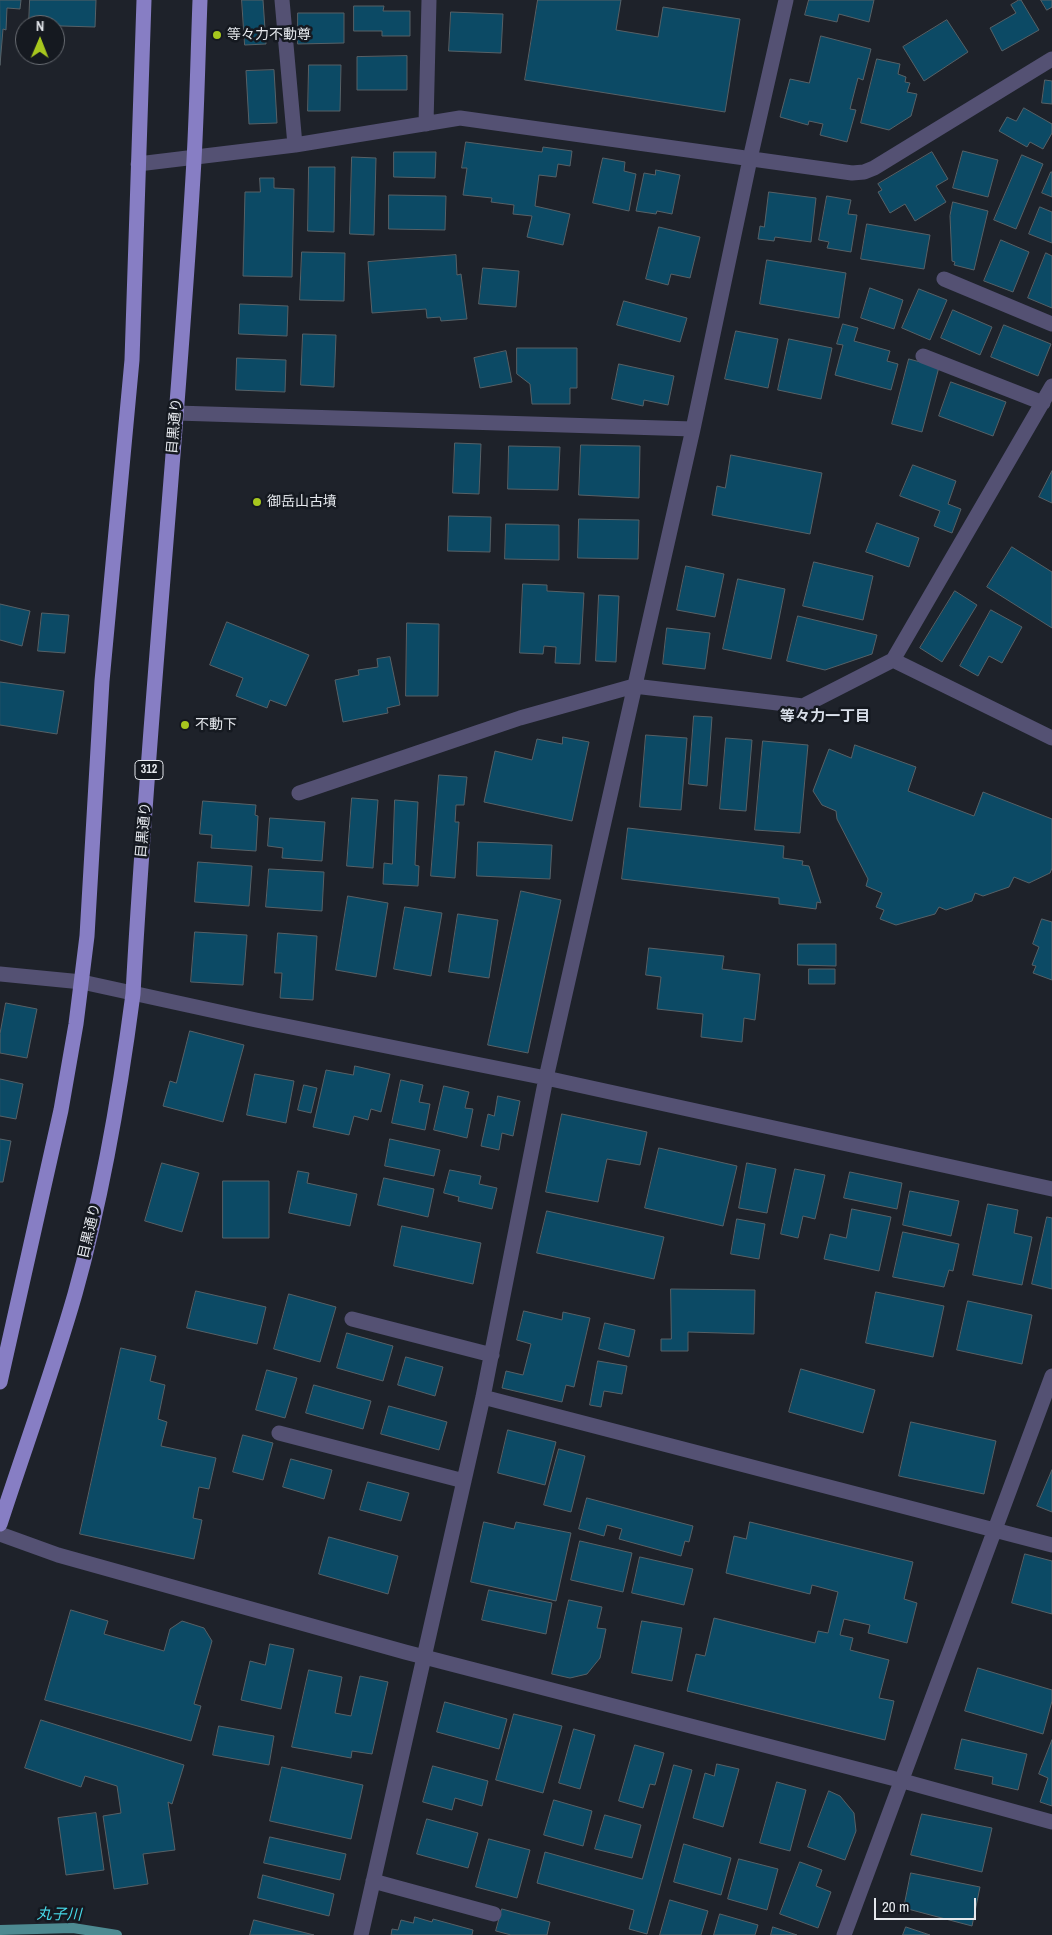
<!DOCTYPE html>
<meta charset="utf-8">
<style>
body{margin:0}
#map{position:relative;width:1052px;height:1935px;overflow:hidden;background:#1e222a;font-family:"Archivo Narrow",sans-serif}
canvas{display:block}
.north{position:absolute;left:15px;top:15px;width:50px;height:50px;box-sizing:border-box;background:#151920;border:1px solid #686c72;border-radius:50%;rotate:1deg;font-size:14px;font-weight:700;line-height:20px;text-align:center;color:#e5e8ed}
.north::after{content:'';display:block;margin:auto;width:18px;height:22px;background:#a7c71e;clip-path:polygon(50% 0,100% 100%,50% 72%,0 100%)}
.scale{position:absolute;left:874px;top:1898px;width:102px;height:22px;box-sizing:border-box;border:2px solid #e5e8ed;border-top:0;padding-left:6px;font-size:15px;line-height:18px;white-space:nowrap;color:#e5e8ed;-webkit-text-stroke:4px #151920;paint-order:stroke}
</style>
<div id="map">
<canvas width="1052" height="1935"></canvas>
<div class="north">N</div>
<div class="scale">20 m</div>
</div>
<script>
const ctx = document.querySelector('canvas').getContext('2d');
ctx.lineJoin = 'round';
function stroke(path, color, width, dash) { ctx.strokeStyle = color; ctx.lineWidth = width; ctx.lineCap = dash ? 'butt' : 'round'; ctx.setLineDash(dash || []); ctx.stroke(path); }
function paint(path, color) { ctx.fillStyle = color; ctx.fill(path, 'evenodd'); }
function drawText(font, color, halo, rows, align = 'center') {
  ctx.font = font + ' "Archivo Narrow","Noto Sans JP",sans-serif'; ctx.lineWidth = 5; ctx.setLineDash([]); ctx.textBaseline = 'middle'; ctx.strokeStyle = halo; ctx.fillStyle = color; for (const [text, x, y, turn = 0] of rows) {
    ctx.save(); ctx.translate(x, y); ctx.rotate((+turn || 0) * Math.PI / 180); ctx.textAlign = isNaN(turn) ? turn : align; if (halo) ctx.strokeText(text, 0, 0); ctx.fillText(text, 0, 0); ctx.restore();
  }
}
stroke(new Path2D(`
 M0,1930L73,1928L117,1935`), '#4d8a91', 10);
const building = new Path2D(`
 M0,0H21L20,9L7,8L6,30L3,29L0,65Z
 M30,0H96L95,27L29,25Z
 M242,0H263L266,44L245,45Z
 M538,0H621L616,30L658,37L663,7L740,19L725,112L525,80Z
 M809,0H874L869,22L839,14L837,22L805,15Z
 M1019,0H1021L1039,30L1002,51L990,28L1016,13L1011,5Z
 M1041,0H1052V7L1047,10Z
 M354,6H384L383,11H410V36H382V31H354Z
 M451,12L503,14L501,53L449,51Z
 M298,13H344V43L298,44Z
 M947,20L968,52L924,81L903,47Z
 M821,36L871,49L863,80L858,78L850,109L856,110L847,142L820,135L823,124L809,121L808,125L780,117L790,79L809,83Z
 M407,56V90H357V57Z
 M877,59L900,64L898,74L906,77L905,82L910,83L907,92L917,94L911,116L889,130L861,123Z
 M309,65H341L340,111H308Z
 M274,70L277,123L249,124L246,71Z
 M1045,80L1052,81V104L1042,103Z
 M1024,108L1052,124V133L1043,149L1030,142L1027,147L999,131L1007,117L1016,121Z
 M466,142L542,152L543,147L572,151L570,166L558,164L556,177L539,175L535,206L570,214L563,245L527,237L532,216L513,214L514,205L491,202L492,198L463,195L467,168H462Z
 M963,151L998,160L988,197L953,188Z
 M394,152H436L435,178L394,177Z
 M932,152L948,179L936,186L946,202L915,221L905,204L890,213L878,192L882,190L878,184Z
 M1022,155L1043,164L1016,229L994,220Z
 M352,157L376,158L374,235L350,234Z
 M603,158L625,162L624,171L636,174L629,211L593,203Z
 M309,167H335L334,232L308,231Z
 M656,170L680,175L672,214L657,211L656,214L636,211L644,173L655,175Z
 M1051,172H1052V197L1042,193Z
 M260,178H274V188L294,189L292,277L243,276L245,192H260Z
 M769,192L816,198L811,242L775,237L774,241L758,239L760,226L764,227Z
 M389,195L446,196L445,230L389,229Z
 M827,196L851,200L848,214L857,215L851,252L827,248L829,242L819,240Z
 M953,202L988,211L974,270L954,265L955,262L952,261L950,216Z
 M1040,207L1052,212V243L1029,234Z
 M867,224L930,235L924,269L861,259Z
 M659,227L700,237L690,278L671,274L668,285L646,279Z
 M1001,240L1029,252L1013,292L984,281Z
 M302,252L345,253L344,301L300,300Z
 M1046,253L1052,256V308L1028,298Z
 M456,255L457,275L461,274L467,319L441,321L440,317L427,318L426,309L372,313L368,262Z
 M767,260L846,273L839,318L760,304Z
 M483,268L519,271L516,307L479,304Z
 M870,288L903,300L894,329L861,318Z
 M919,289L947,300L930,340L902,328Z
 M624,301L687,318L680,342L617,325Z
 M240,304L288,306L287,336L239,334Z
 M953,310L992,327L980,355L941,338Z
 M843,324L858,328L854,341L890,351L887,361L898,364L891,390L835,375L843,345L837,344Z
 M1004,325L1051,344L1038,376L991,357Z
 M736,331L778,339L768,388L725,379Z
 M303,334L336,335L334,387L301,385Z
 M789,339L832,348L821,399L778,390Z
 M517,348H577V388H570V404H532L530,384L517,374Z
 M506,351L512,382L480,388L474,358Z
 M237,358L286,360L285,392L236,390Z
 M909,359L939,367L922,432L892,424Z
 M619,364L674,376L668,405L644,400L643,406L612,399Z
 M951,382L1006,402L993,436L939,416Z
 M455,443L481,444L479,494L453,493Z
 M581,445L640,446L639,498L579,495Z
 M509,446L560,447L558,490L508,489Z
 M731,455L822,473L810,534L712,515L717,486L725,488Z
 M913,465L956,481L948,504L961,509L952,533L934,526L940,511L900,496Z
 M1052,471V503L1039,497Z
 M449,516L491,517L490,552L448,551Z
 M579,519L639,520L638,559L578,558Z
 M877,523L919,538L909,567L866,552Z
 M506,524L559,525V560L505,559Z
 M1012,547L1052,572V628L987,587Z
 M814,562L873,576L863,620L803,606Z
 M686,566L724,574L715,617L677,610Z
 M738,579L785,589L771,659L723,649Z
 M523,584L547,585V591L584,593L580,664L555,663L556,647L544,646L543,654L520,653Z
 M955,591L977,605L942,662L920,648Z
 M599,595L619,596L616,662L596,661Z
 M0,604L30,611L22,646L0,640Z
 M991,610L1022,627L1002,663L989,656L978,676L960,666Z
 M42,613L69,615L65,653L38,651Z
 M798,616L877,635L872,654L825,670L787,661Z
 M227,622L309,655L286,706L270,700L267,708L236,696L243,678L210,665Z
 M407,623L439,624L438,696H406Z
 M667,628L710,633L705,669L663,664Z
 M390,657L400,705L387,708L388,713L343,722L335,680L359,675L358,670L378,667L377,659Z
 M0,682L64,691L57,734L0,725Z
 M694,716L712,717L707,786L689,784Z
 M646,735L687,738L681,810L640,807Z
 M563,737L589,742L572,821L484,802L495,751L532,760L537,739L562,744Z
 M726,738L752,740L746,811L720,809Z
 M763,741L808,745L800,833L755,830Z
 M855,745L916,767L908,791L974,816L983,792L1052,819V868L1050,873L1029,883L1014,877L1009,887L983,896L975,893L972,901L946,910L939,907L935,914L896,925L880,919L884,910L876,907L882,893L866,886L868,879L837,819L836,811L822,805L813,791L829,749L851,758Z
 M439,775L467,777L464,805H456L455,822H459L455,878L431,876Z
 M352,798L378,800L373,868L347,866Z
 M395,800L418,802L415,865L419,866L418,886L383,884L384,863L392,864Z
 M203,801L256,805L255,815L258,816L256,851L211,848L212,835L200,834Z
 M270,818L325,822L322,861L282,858L283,848L268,846Z
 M628,828L784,846L783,858L803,861L802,865L809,866L821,903L817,902L816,909L779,904V898L622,879Z
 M478,842L552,845L550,879L477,876Z
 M198,862L252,866L249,906L195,902Z
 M269,869L324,872L322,911L266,907Z
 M521,891L561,900L528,1053L488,1045Z
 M348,896L388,903L376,977L336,970Z
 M405,907L442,913L431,976L394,969Z
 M458,914L498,920L489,978L449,972Z
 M1042,919L1052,922V980L1033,973L1036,966L1032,965L1039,947L1033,944Z
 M195,932L247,935L243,985L191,982Z
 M278,933L317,936L313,1000L280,998L282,973H275Z
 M798,944H836V966L798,965Z
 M649,948L724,956L722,969L760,974L755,1020L744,1018L742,1042L701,1037L703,1014L657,1009L661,977L646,975Z
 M809,969H835V984H809Z
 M6,1003L37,1009L27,1058L0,1053V1034Z
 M190,1031L244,1045L223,1122L163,1106L170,1081L176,1083Z
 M355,1066L390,1074L381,1112L371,1109L368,1120L354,1116L349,1135L313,1127L326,1070L353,1075Z
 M255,1074L294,1081L286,1123L247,1115Z
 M0,1079L23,1084L16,1119L0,1116Z
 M401,1080L423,1085L419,1102L430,1104L425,1130L392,1123Z
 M304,1085L317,1088L311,1113L298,1110Z
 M444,1086L469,1092L465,1108L473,1109L467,1138L434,1130Z
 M498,1096L520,1101L513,1136L502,1133L499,1150L481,1146L488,1114L494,1116Z
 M562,1114L647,1132L640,1165L607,1159L598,1202L546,1192Z
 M0,1139L11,1141L3,1182H0Z
 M390,1139L440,1150L434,1176L385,1166Z
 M659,1148L737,1166L723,1226L645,1208Z
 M162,1163L199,1173L182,1232L145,1221Z
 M747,1163L776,1169L767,1213L739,1208Z
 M795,1169L825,1175L815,1219L803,1216L798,1238L781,1234Z
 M450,1170L481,1176L479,1184L497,1188L492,1209L458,1201L459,1197L444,1193Z
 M298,1171L309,1173L307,1183L357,1194L350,1226L289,1213Z
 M850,1172L902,1183L897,1209L844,1198Z
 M384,1178L434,1189L428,1217L378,1205Z
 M223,1181H269V1238H223Z
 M910,1191L959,1201L951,1236L903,1225Z
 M988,1204L1018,1210L1014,1233L1032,1237L1022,1285L973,1275Z
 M852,1209L891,1217L879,1271L824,1259L830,1234L846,1238Z
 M547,1211L664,1237L654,1279L537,1253Z
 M1047,1217L1052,1218V1289L1032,1284Z
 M737,1219L765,1224L759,1259L731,1254Z
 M402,1226L481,1243L473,1284L394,1266Z
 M903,1232L959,1244L953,1271L949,1270L944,1287L893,1277Z
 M671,1289L755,1290L754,1334L688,1332V1351H661V1339H671Z
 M196,1291L266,1307L257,1344L187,1328Z
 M876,1292L944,1306L933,1357L866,1343Z
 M289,1294L336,1307L320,1362L274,1349Z
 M968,1301L1032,1315L1022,1364L957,1350Z
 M524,1311L562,1320L563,1312L590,1318L574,1387L566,1385L562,1402L502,1388L506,1371L523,1375L531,1344L517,1340Z
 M605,1323L635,1330L629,1357L599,1349Z
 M347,1333L393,1346L383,1381L337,1368Z
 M121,1348L156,1356L150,1381L165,1385L158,1419L167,1422L161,1446L216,1458L209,1489L199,1487L193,1518L202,1520L194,1559L80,1534Z
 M406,1357L443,1367L435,1396L398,1385Z
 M598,1361L627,1366L622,1394L604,1391L601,1407L590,1405Z
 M801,1369L875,1390L863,1433L789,1412Z
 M267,1370L297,1378L285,1418L256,1410Z
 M314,1385L371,1401L363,1429L306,1413Z
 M389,1406L447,1422L439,1450L381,1434Z
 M911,1422L996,1441L984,1494L899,1476Z
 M508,1430L556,1442L545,1485L498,1473Z
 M243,1435L273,1443L263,1480L233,1472Z
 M559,1449L585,1456L571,1512L544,1505Z
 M291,1459L332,1470L324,1499L283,1487Z
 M1052,1470V1512L1037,1506Z
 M368,1482L409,1493L401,1521L360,1510Z
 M587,1498L693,1526L689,1542L685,1541L681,1556L619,1539L622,1529L607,1525L604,1536L579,1529Z
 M484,1522L514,1529L516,1522L571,1533L556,1601L471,1582Z
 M750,1522L913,1562L904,1599L917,1603L907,1643L868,1633L870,1625L844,1619L840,1635L853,1638L850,1650L889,1660L879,1698L894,1701L885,1740L687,1691L696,1654L705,1656L714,1618L815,1643L818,1631L828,1633L838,1592L812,1585L810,1594L726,1573L734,1536L746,1539Z
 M329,1537L398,1556L388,1594L319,1574Z
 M580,1541L632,1553L623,1592L571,1580Z
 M1025,1554L1052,1561V1614L1012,1603Z
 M640,1557L693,1569L684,1605L632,1593Z
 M489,1590L552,1603L546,1634L482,1620Z
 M569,1600L602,1607L597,1628L606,1629L600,1658L587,1674L570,1678L552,1674Z
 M71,1610L108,1621L104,1634L164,1651L170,1629L182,1621L204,1628L212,1641L194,1704L201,1706L191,1741L45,1700Z
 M642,1621L682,1628L672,1681L632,1673Z
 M270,1644L294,1649L281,1709L241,1700L250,1661L265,1665Z
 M978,1668L1052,1690V1701L1043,1734L965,1711Z
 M309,1670L342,1677L335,1713L351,1716L360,1676L388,1682L372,1754L352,1751L351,1758L292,1747Z
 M445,1702L507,1719L499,1749L437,1732Z
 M514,1714L562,1726L543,1793L496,1780Z
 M41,1720L184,1765L172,1804L168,1802L175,1850L143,1854L148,1884L114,1889L103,1816L121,1813L117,1786L85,1776L81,1787L25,1768Z
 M219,1726L274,1736L269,1765L213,1755Z
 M574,1729L595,1735L580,1789L559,1783Z
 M962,1739L1027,1754L1018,1790L992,1784L993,1777L955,1769Z
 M1052,1740V1806L1040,1802L1048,1778L1039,1774Z
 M635,1745L664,1753L655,1785L650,1784L643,1808L619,1801Z
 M717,1764L739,1769L723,1827L693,1818L705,1773L714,1776Z
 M674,1765L692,1770L647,1934L629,1929L634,1910L537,1883L545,1852L642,1879Z
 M433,1766L488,1781L482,1806L455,1798L452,1810L423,1802Z
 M282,1767L363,1785L351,1839L270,1821Z
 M777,1782L806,1790L790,1851L760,1843Z
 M829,1791L840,1796L854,1813L856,1831L845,1860L808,1847Z
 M554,1800L592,1811L583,1846L544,1835Z
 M96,1813L104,1870L66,1875L58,1818Z
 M922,1814L992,1828L982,1872L911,1855Z
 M605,1815L641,1825L632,1858L595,1849Z
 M427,1819L478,1833L468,1868L417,1854Z
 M270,1837L346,1854L340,1880L264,1863Z
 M489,1839L530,1850L517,1898L476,1887Z
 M684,1844L731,1858L721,1895L674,1882Z
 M739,1859L778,1869L767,1910L728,1899Z
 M800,1862L822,1870L816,1886L831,1892L818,1928L780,1914Z
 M911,1873L980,1887L972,1926L904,1908Z
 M263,1875L334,1894L329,1916L258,1898Z
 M670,1900L708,1911L701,1935H660Z
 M502,1909L550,1922L547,1935H511L496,1931Z
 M720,1914L758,1925L755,1935H714Z
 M415,1917L432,1922L433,1919L473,1930L472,1935H391L392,1929L398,1930L401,1920L413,1923Z
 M254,1920L314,1935H250Z
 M773,1927L797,1935H771Z
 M906,1927L930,1935H903Z`);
paint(building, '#0c4a65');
stroke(building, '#576167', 1);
stroke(new Path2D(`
 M282,0L295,145
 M426,124L429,0
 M138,164L295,145L460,118L852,173L864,172L874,168L1052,59
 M944,279L1052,324
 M923,356L1043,403
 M176,413L693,429
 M893,660L1052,738
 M299,793L520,718L634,686L803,706L893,660L1052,386
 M0,974L82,982L256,1020L546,1078L1052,1189
 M352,1319L492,1355
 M483,1397L1052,1545
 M279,1433L464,1481
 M0,1534L58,1555L405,1652L903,1781L1052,1822
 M373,1881L494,1914
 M361,1935L483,1397L546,1078L693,429L750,159L786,0
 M844,1935C915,1749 981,1562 1052,1376`), '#545173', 15);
stroke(new Path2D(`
 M0,1382L61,1110L76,1024L87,936L102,681L132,360L144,0
 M0,1524C25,1447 53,1371 75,1294C102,1198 120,1093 133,994C148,716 178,438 194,160C197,107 198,53 200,0`), '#877ec4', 15);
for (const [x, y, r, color] of [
 [217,35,5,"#a7c71e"],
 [257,502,5,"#a7c71e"],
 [185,725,5,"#a7c71e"]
]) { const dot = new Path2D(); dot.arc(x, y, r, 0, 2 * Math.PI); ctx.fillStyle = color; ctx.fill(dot); stroke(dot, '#151920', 2); }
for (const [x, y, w] of [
 [149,770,28]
]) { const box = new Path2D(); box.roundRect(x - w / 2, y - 9.5, w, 19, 4); ctx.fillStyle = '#151920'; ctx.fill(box); stroke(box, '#e5e8ed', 1); }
drawText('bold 12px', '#e5e8ed', null, [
 ["312",149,770]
]);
drawText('14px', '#e5e8ed', '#151920', [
 ["等々力不動尊",227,35],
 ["御岳山古墳",267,502],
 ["不動下",195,725]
], 'left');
drawText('14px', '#e5e8ed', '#151920', [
 ["目黒通り",175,426,-85],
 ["目黒通り",144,830,-85],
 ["目黒通り",90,1231,-77]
]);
drawText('bold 15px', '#d9dfe9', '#151920', [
 ["等々力一丁目",825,717]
]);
drawText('italic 15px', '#48dae9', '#151920', [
 ["丸子川",59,1915,1]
]);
</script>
